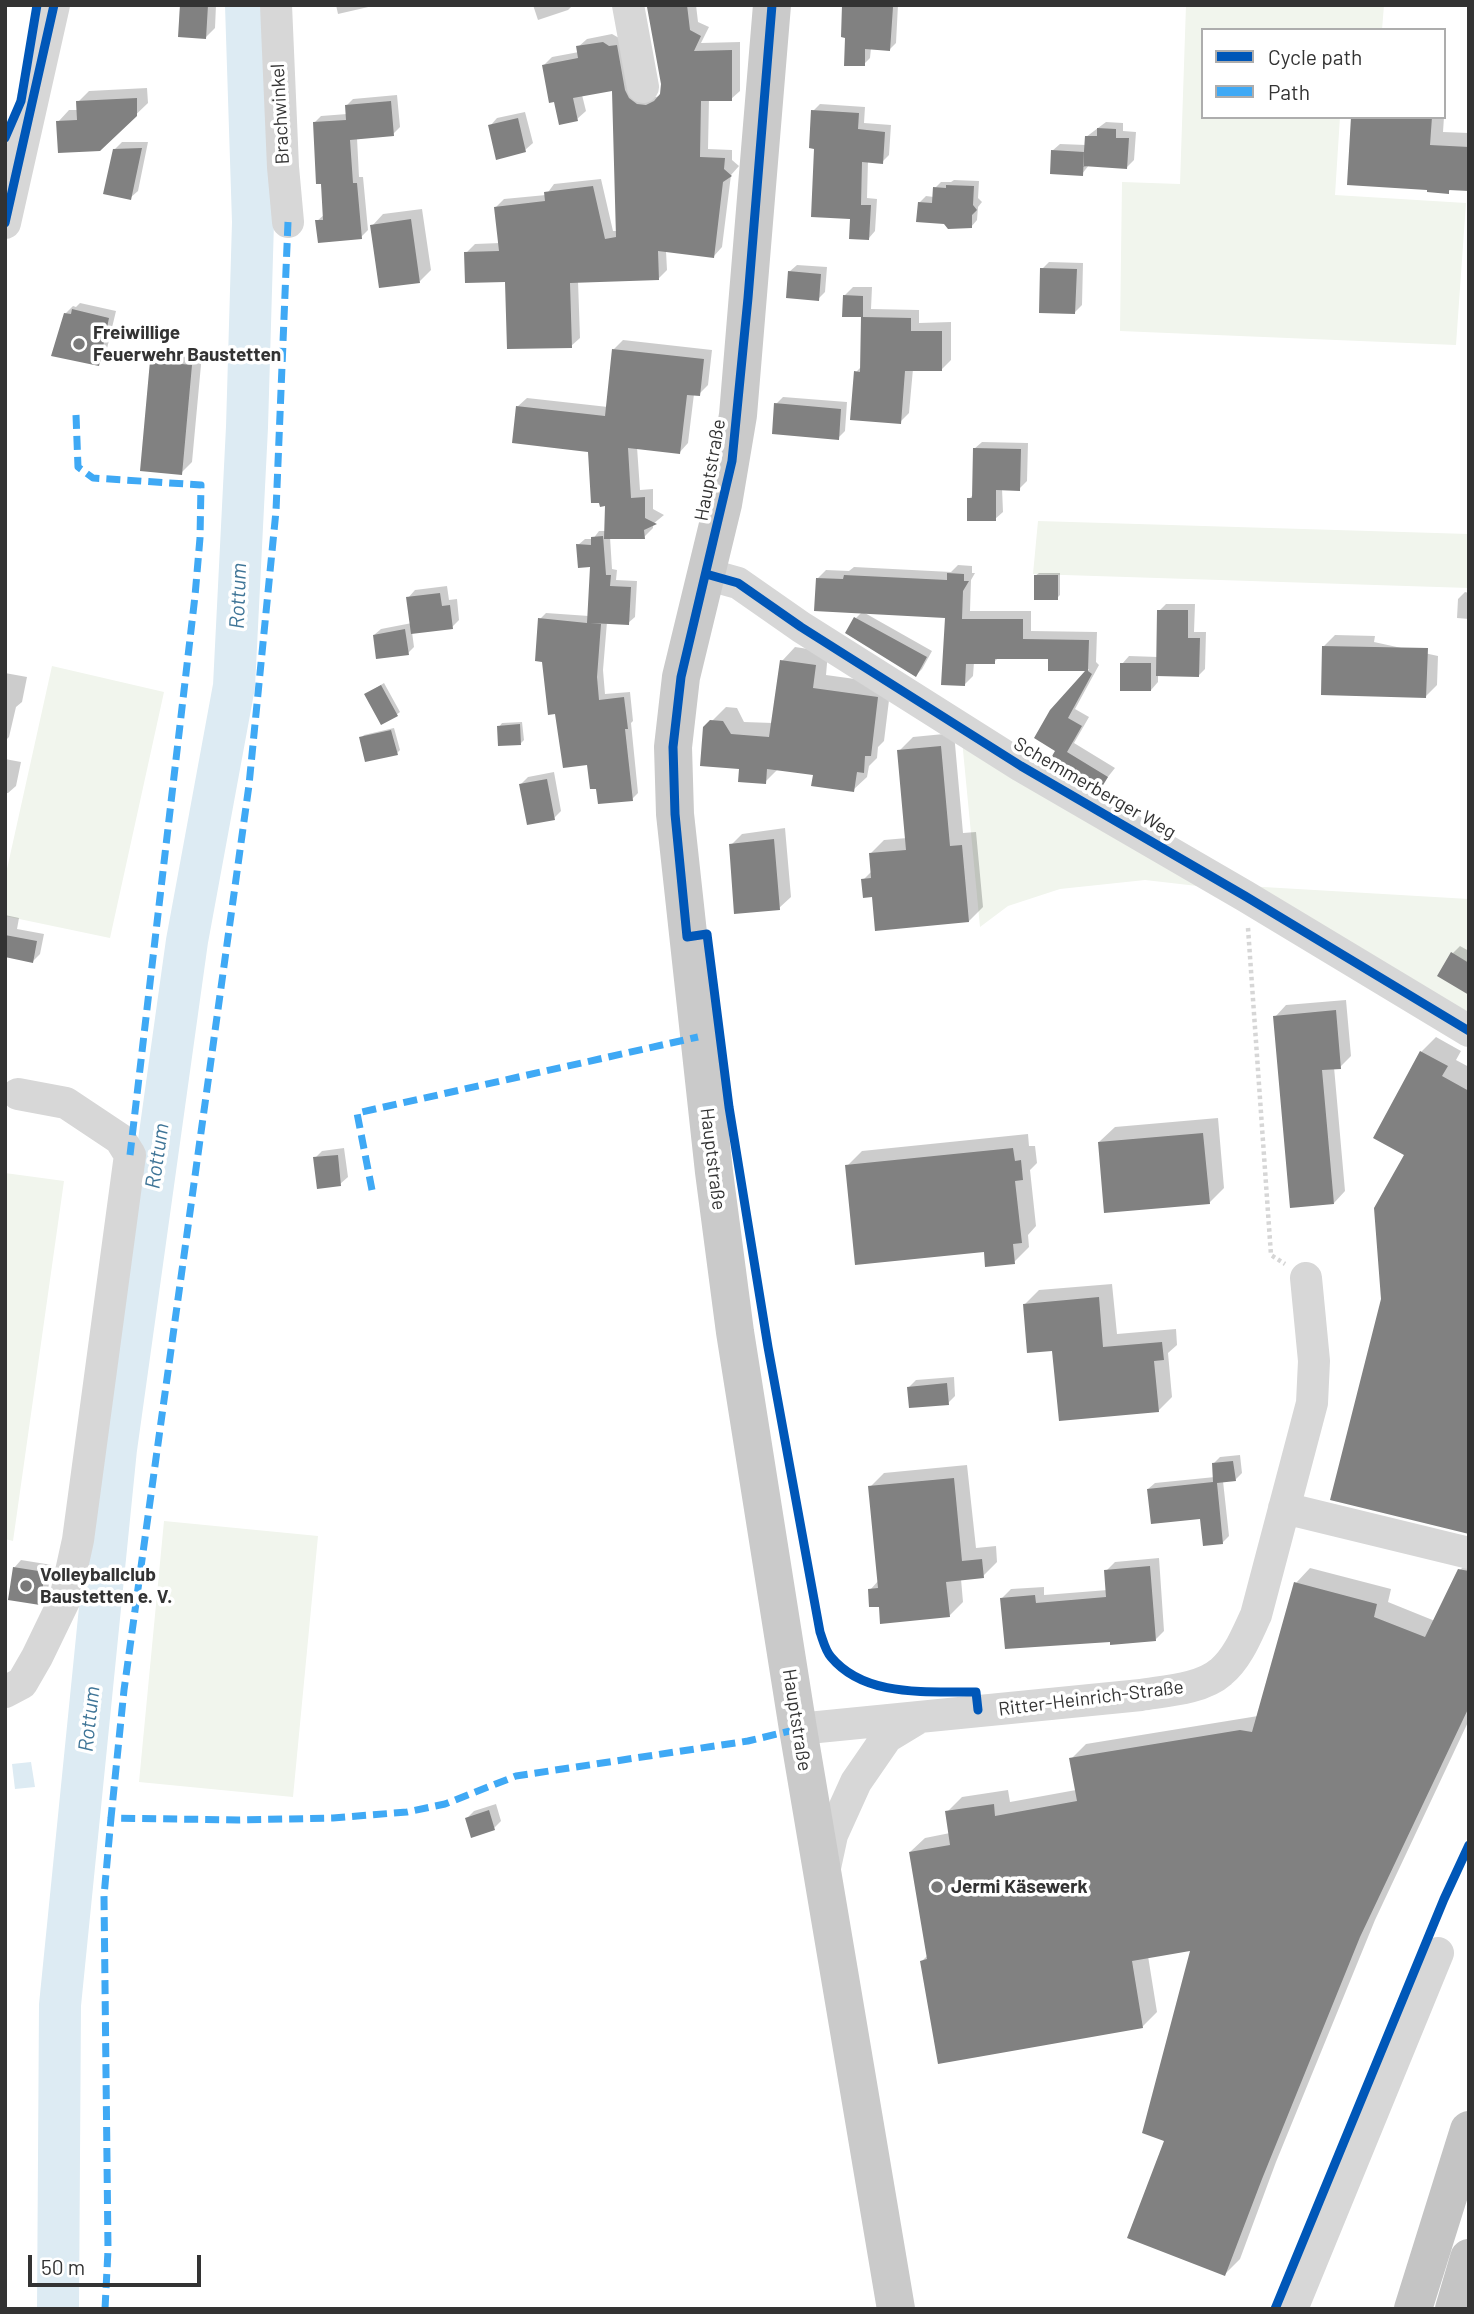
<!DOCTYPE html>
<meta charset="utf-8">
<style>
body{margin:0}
#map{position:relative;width:1474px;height:2314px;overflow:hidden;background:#fff;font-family:Barlow,sans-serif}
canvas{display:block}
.frame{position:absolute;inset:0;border:7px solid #333;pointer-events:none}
.legend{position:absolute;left:1201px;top:28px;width:245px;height:91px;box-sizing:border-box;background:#fff;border:2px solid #adadad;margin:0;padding:9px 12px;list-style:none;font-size:21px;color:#333}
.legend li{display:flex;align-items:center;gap:14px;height:35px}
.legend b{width:35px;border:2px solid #adadad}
.scale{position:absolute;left:28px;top:2255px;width:173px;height:32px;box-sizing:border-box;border:4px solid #333;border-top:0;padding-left:9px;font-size:21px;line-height:24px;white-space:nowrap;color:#333;-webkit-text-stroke:5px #fff;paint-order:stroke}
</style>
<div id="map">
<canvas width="1474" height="2314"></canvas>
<div class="frame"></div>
<ul class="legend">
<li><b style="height:9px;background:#0057b8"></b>Cycle path</li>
<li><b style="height:9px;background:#3fa9f5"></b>Path</li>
</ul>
<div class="scale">50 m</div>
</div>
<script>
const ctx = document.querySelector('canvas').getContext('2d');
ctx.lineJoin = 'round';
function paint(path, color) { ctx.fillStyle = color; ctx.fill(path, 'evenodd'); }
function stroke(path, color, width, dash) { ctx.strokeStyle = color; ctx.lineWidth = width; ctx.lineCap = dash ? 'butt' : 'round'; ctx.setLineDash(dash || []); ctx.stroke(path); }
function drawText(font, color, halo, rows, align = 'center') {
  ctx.font = font + ' Barlow,sans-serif'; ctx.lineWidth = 7; ctx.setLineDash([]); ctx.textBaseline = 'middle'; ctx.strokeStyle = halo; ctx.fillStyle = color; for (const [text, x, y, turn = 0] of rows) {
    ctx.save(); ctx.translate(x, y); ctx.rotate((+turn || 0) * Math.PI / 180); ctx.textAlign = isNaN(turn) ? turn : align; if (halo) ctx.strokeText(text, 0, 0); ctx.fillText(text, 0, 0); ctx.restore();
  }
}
paint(new Path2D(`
 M1186,5H1384L1382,30H1203V117H1340L1335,195L1466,203L1456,345L1120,331L1122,182L1180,184Z
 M1038,521L1469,534V588L1033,574Z
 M52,666L164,692L110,938L5,916V878Z
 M962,740L1206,887L1145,880L1060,889L1008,906L980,927Z
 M1246,886L1469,899V1024Z
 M5,1173L64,1181L13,1541L5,1539Z
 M164,1521L318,1536L293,1797L139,1782Z`), '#f1f5ed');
paint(new Path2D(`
 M31,1762L35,1787L15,1789L12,1764Z`), '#ddebf3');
paint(new Path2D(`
 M180,5H216L215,28L206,37L179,35Z
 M336,5H377L338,14Z
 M533,5H573L568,10L538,20Z
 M649,5H696L698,22L709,27L701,43L740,42V91L731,99H709L708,149L732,150V160L739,166L731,175L722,247L714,256L666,251L667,270L658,279L578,281L580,338L571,346L507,280L466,253L475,244L500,243L495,208L504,199L546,195L554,184L601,179L613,231H617L613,89L582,95L586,111L577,119L544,65L552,57L579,52L578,47L587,39L612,34L619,38L646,97H656L662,95L663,84Z
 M844,5H898L896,43L890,49L871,48L870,58L864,64Z
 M147,88L148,103L100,149L58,122L69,110H78V102L89,91Z
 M397,95L400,127L393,134L357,138L359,177H363L368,230L361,237L317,221L325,214L314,123L321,116L347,114L346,106L353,99Z
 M820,104L865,107L864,123L891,125L889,155L882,162L868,161L867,198L877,199L875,231L869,238L852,217L816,147L813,111Z
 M525,112L533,143L525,150L490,126L497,118Z
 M1353,117H1444L1443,132L1469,133V189L1452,188L1448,192Z
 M1106,122L1123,123V131L1136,132L1134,160L1127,167L1089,165L1082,174L1052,151L1060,144L1086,145V137Z
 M122,142H148L138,191L130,198L115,149Z
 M954,180L979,181L978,198L982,202L978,207L977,220L971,227L919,203L926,196L934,197L935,188L941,182H951Z
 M422,209L431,270L420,281L372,226L383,214Z
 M1049,262L1083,263L1082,305L1075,312L1042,269Z
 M797,265L827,267L825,292L818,299L789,272Z
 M853,287H872L871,309L919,310V323L951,322V360L942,369H913L909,413L900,422L856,372L862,366L863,316L844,296Z
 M80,303L116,311L105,357L98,364L65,314L73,306L76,307Z
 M623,340L712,350L708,385L699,394H694L688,443L679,453L637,447L640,490L653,489V509L664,515L653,524V528L644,537H610L612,569L617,570L616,580L637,581L635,617L628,623L607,622L603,670L605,694L630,692L633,721L631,723L638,793L632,799L598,787L540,619L546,613L589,616L591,565L578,545L585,539H593L599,531H606V505L589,450L517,407L527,398L608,407L614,349Z
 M163,350L202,354L192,462L181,473L152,361Z
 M783,397L847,402L845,431L838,438L776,404Z
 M982,442L1028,443L1027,481L1019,489L1002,488L1003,512L995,519L969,499L974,494V449Z
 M958,565L972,566V573H975L971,580L970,611H1031V631L1097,632L1096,662L1099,665L1075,709L1089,717L1074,743L1115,768L1099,788L1058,750L1052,711L1089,669H1050V657H999L994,662H974L973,676L964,685L947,617L863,612L932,651L922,669L916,675L856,618L862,612L817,579L826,570L849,571L854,567L951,572Z
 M1039,573H1060V595L1057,598L1035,576Z
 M447,586L449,600L457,599L459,620L452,627L412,632L414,647L408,653L374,635L381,629L412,623L408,598L415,590Z
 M1465,592L1469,593V619L1457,618L1458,599Z
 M1166,604H1195L1194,632H1206L1205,669L1198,676L1158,674V682L1151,690L1122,664L1129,656L1158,657L1159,611Z
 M1335,635L1375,636L1374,642L1438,656L1437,685L1426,696L1324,646Z
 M795,647L828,652L826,675L891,684L884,741L878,747L877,758L869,766L867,777L853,790L815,774L778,769L765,782L741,767L705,728L726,707L737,708L744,722L773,723L782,661Z
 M5,673L27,677L22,702L16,707L9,737L5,741Z
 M384,683L400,712L396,715L366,694Z
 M522,722L524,740L521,743L499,727L502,723Z
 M394,728L400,750L397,753L361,738L364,735Z
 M954,733L963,833L976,832L983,907L969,921L874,895L863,880L872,871L870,854L884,840L907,838L899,751L913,737Z
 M5,759L21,762L16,786L8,793H5Z
 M554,772L561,811L554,818L521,784L528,777Z
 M785,828L791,897L779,908L731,845L742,834Z
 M5,915L19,918L17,929L44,934L40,954L33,961L5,956Z
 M1460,946L1469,951V993L1453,953Z
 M1346,1000L1351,1056L1340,1067H1334L1345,1191L1334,1203L1275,1017L1286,1005Z
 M1436,1037L1461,1051L1456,1060L1469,1067V1532L1383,1299L1421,1052Z
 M1218,1118L1224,1188L1209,1203L1099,1142L1115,1127Z
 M1028,1134L1029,1146H1035L1037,1163L1030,1170L1036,1226L1028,1235L1029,1247L1014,1262L985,1250L847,1166L862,1151Z
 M344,1148L348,1177L340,1184L315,1158L322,1151Z
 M1112,1284L1117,1334L1176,1329L1177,1345L1168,1353L1172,1397L1158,1411L1054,1349L1025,1304L1039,1290Z
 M954,1377L955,1396L948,1403L909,1387L916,1380Z
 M1240,1455L1242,1473L1235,1480L1223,1481L1229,1536L1222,1543L1201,1517L1148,1489L1155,1483L1215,1477L1213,1464L1220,1457Z
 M967,1465L976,1548L996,1546L997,1562L983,1576L961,1579L963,1602L949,1616L880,1605L870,1590L879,1580L870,1487L884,1473Z
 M1159,1558L1164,1631L1155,1640H1112L1002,1598L1011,1589L1044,1587V1595L1108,1590L1106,1571L1115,1562Z
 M21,1560L52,1565L47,1596L39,1603L14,1568Z
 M1469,1561V1720L1375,1920L1276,2162L1240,2259L1225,2274L1166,2140L1193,1949L1148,1956L1157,2012L1142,2027L922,1961L928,1955L910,1852L925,1838L950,1833L947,1812L962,1797L1008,1790L1010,1802L1076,1790L1071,1759L1086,1744L1258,1716L1296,1583L1310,1568L1391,1589L1388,1602L1435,1621L1460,1570Z
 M496,1804L501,1821L494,1828L467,1818L474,1811Z`), '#0003');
stroke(new Path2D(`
 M58,2309L60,2005L116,1449L187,941L234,686L247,427L253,222L246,5`), '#ddebf3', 42);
paint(new Path2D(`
 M180,5H208L206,39L178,37Z
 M662,5H687L690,30L701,36L694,51L732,50V101H701L700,157L725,158L724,169L732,176L723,182L714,258L658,251L659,280L570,283L572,348L507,349L505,282L465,283L464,252L499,251L494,207L545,201L544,192L593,186L605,239L616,237L612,91L573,98L578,121L559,125L554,102L549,103L542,65L578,58L576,46L603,42L609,46L617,45L625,90L629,98L637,104L646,105L654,101L660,94L661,84L647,7Z
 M842,5L893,7L890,51L865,49V66H844L845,38L841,37Z
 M137,98V116L100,151L58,153L56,121L77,120L76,101Z
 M391,101L394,136L350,140L353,183H357L362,239L318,243L315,220H323L321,184H316L313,122L346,120L345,105Z
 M811,110L859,113L858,129L885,132L883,164L862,162L861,205H871L869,240L849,239L850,219L811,217L814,149L809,148Z
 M1351,117H1432L1430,145L1469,147V191L1449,190V194L1427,192V190L1347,185Z
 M518,118L526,152L496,160L488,125Z
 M1097,128L1116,129V138H1129L1127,169L1083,166L1085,136H1097Z
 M142,148L131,200L103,194L113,149Z
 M1051,150L1084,152L1083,176L1050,174Z
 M946,185L974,186L973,205L977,210L972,215V228L948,229L944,224L916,222L918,202L932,203L933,187L946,188Z
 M411,219L420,283L379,288L370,225Z
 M1040,268L1077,269L1075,314L1039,313Z
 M788,271L821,274L819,301L786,298Z
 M843,295L863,296V317L911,318V331H942V371H905L901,424L850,420L854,371L860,372L861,317H842Z
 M72,309L109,318L99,366L51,356L64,313L71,314Z
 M612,349L704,359L700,396L687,395L680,454L628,448L631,498L645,497V518L657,524L644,530L645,539H604L605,506L600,507L599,503H591L588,452L512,443L516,406L605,416Z
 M150,361L192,365L182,475L140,471Z
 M774,403L841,409L839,440L772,434Z
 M973,448L1021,449L1020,491L996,490V521H967V498H972Z
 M603,536L606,575H611L610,586L631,587L629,625L590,623L601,624L597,677L599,700L624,697L628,729H625L633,801L598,804L596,789H590L587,765L563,768L555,714L548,715L542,662L535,661L538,618L587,623L590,567L578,568L576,544L591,545V537Z
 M947,573L964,574V581H969L963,591L962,619H1023V639L1089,640L1088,671L1092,674L1068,718L1082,726L1067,752L1108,777L1100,790L1049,761L1055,751L1034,738L1050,710L1085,671H1048V659H995V664H966L965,686L941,685L945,618L814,611L816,578L843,579L844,575L947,580Z
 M1034,575H1058V600H1034Z
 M440,593L442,606L450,605L453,629L411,634L406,597Z
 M1157,610H1188V638H1200L1199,677L1156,676Z
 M854,617L927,657L916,677L845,633Z
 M405,629L409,655L376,659L373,635Z
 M1322,646L1428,648L1426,698L1321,695Z
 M780,660L816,665L813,688L878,697L871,756H865L864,773L857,772L854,792L811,786L813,775L767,769L766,784L738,782L739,769L700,766L703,727L710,720L723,721L731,734L769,737Z
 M1120,663H1151V691H1120Z
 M381,685L398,716L381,725L364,694Z
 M520,724L521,745L498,746L497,726Z
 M391,730L398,755L365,762L359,737Z
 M941,746L950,846L962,845L969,922L875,931L872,897L863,898L861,879L871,878L869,853L906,850L897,750Z
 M547,779L555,820L527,825L519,784Z
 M774,839L780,910L734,914L729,844Z
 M5,935L37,941L33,963L5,957Z
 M1451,952L1469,963V995L1437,976Z
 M1336,1010L1341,1069L1322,1070L1334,1204L1290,1208L1273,1016Z
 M1420,1051L1448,1066L1442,1076L1469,1091V1534L1330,1500L1381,1299L1374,1208L1404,1155L1373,1138Z
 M1203,1133L1210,1204L1104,1213L1098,1142Z
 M1013,1148L1015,1161L1021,1160L1023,1180L1015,1181L1022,1243L1013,1244L1015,1264L985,1267L984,1252L855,1265L845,1165Z
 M338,1155L341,1186L317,1189L313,1157Z
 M1099,1297L1103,1347L1162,1342L1164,1360L1154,1361L1159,1412L1059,1421L1052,1351L1027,1353L1023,1304Z
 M947,1383L949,1405L909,1408L907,1387Z
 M1233,1461L1236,1481L1217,1483L1223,1544L1203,1546L1200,1519L1151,1524L1147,1489L1213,1482L1212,1463Z
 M954,1478L962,1561L982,1559L984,1578L946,1582L950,1617L880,1624L879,1607H869L868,1589L878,1588L868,1486Z
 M1150,1566L1156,1641L1110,1645V1642L1005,1649L1000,1598L1035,1595L1036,1603L1106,1597L1104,1570Z
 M13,1567L45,1572L40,1605L8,1600Z
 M1458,1569L1469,1571V1707L1360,1937L1262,2179L1225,2276L1127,2238L1164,2141L1142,2133L1190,1951L1132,1961L1143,2028L938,2064L920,1961L927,1959L909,1852L950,1845L945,1811L994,1804L995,1816L1077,1801L1069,1758L1240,1730L1252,1732L1294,1582L1377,1604L1374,1617L1425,1637Z
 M489,1810L495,1830L471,1838L465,1818Z`), '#818181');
stroke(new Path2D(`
 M1248,928L1271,1255L1285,1264`), '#d6d6d6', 4.5, [3.5, 3.5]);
stroke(new Path2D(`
 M276,5L283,167L288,222
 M628,5L643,87
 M5,223L54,5
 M706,574L738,583L801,627L1021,766L1245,896L1469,1031
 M1284,1508L1469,1553
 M5,1692L22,1683L37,1657L65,1599L78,1540L130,1155L120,1139L66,1103L18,1094
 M798,1729L1141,1695C1165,1691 1202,1689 1221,1672C1238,1658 1247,1634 1256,1615L1312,1403L1314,1361L1306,1278
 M824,1872L832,1835L856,1782L887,1737L920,1717
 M1292,2309L1438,1953`), '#d7d7d7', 32);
stroke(new Path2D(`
 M772,5L738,415L723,504L681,677L673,747L675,814L714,1172L735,1332L798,1729L896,2309`), '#cacaca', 38);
stroke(new Path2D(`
 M1413,2309L1469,2130
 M1454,2309L1469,2258`), '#c4c4c4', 38);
stroke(new Path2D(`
 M288,222L276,511L249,785L124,1690L111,1818L238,1820L333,1818L407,1812L445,1804L516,1776L748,1741L798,1729
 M76,415L78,467L93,478L201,485L200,538L195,596L130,1155
 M372,1190L357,1113L698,1037
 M105,2309L108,2250L104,1896L111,1818`), '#3fa9f5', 7, [14, 7]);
stroke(new Path2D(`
 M772,5L748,298L732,461L681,677L673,747L675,814L687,937L707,934L729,1107L768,1347L820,1632C823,1640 825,1650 831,1657C865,1698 927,1691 976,1692L978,1710
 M5,138L21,101L37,5
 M5,223L54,5
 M706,574L738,583L801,627L1021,766L1245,896L1469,1031
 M1275,2309L1444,1899L1469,1845`), '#0057b8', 9);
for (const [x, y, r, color] of [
 [79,344,7,"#7a7a7a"],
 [26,1586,7,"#7a7a7a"],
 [937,1887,7,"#7a7a7a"]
]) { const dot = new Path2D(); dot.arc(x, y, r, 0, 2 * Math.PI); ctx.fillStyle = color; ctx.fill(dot); stroke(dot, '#fff', 2.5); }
drawText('19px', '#333', '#fff', [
 ["Brachwinkel",280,114,-93],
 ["Hauptstraße",710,470,-80],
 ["Schemmerberger Weg",1095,788,30],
 ["Hauptstraße",713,1159,83],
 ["Ritter-Heinrich-Straße",1091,1698,-7],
 ["Hauptstraße",797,1720,81]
]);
drawText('bold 19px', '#333', '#fff', [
 ["Freiwillige",93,333],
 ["Feuerwehr Baustetten",93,355],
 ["Volleyballclub",40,1575],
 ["Baustetten e. V.",40,1597],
 ["Jermi Käsewerk",951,1887]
], 'left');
drawText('italic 21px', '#3f7597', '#fff', [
 ["Rottum",238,596,-88],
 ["Rottum",157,1156,-82],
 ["Rottum",89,1719,-84]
]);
</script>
